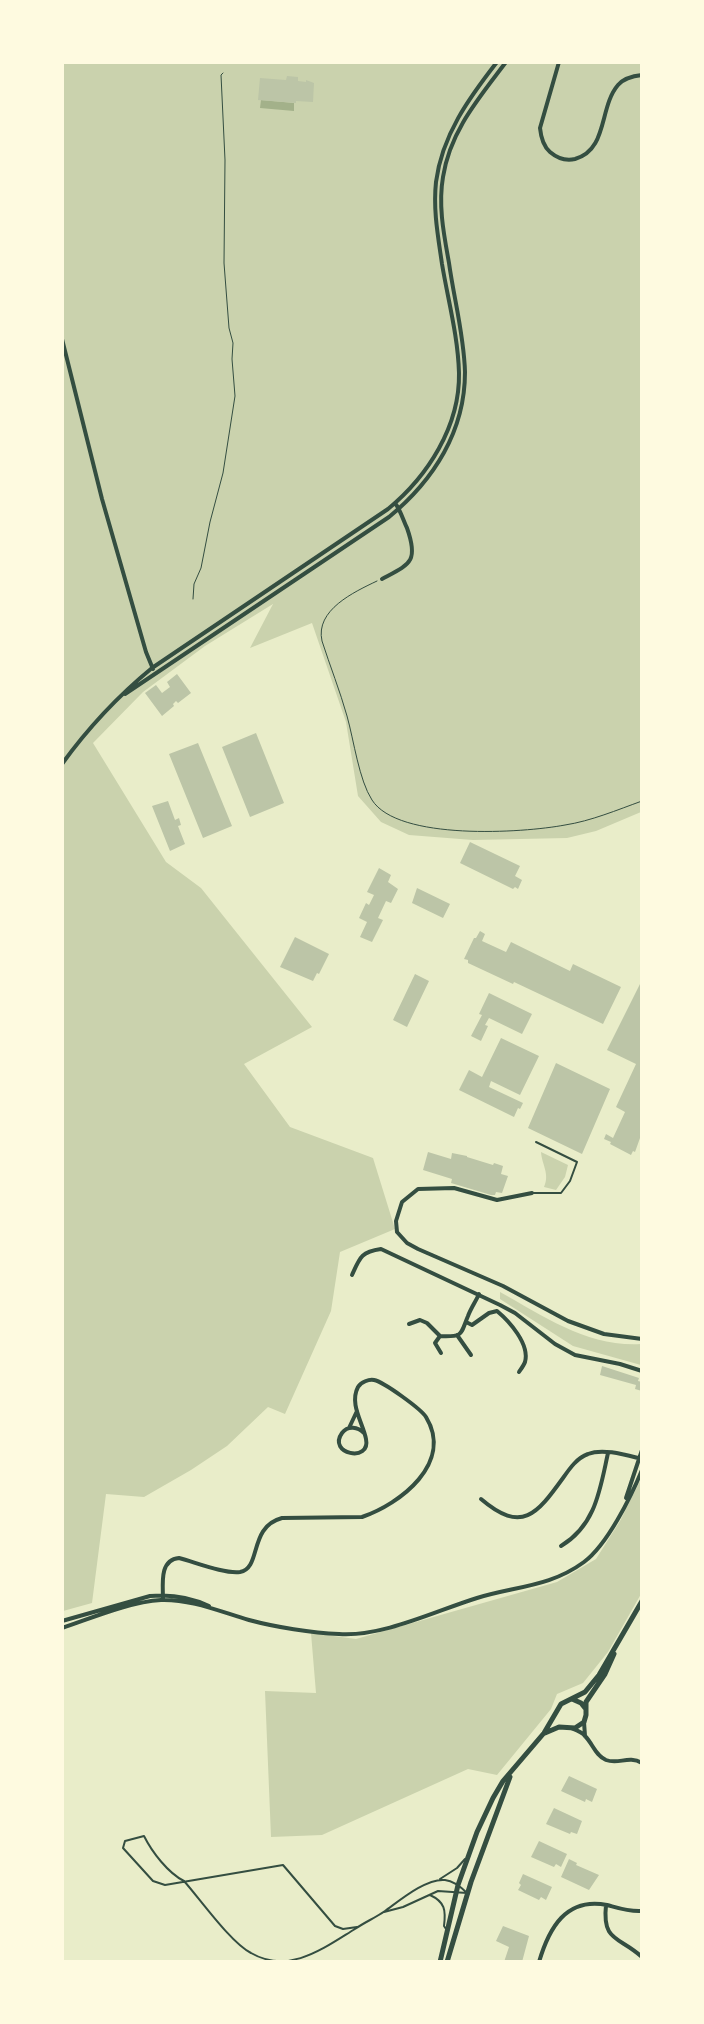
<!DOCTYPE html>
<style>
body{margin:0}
#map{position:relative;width:704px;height:2024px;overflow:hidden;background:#e9edc9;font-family:"Archivo Narrow",sans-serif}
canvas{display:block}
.frame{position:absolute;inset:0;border:64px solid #fefae0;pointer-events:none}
</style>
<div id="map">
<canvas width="704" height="2024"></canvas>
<div class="frame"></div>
</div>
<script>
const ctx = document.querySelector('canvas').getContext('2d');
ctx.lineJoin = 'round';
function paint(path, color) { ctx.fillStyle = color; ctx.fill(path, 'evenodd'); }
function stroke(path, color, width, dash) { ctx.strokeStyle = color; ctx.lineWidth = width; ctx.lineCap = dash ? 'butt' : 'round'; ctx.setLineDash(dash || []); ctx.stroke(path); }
paint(new Path2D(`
 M63,63H641V812L596,831L567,838L473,840L409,835L381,822L358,796L346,722L312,623L250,648L273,604L205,646L143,692L93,743L166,862L201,888L312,1027L244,1064L290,1127L373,1158L395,1229L340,1252L331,1311L285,1414L268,1407L227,1446L191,1470L144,1497L106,1494L92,1603L63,1611Z
 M541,1152L568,1165L565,1177L556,1190L544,1187C550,1174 542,1165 541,1152Z
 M500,1292C545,1317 588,1347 641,1344V1365L573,1346L500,1299Z
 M641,1479V1594L608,1652L583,1683L557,1694L551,1709L497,1775L468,1769L322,1835L271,1837L265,1691L316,1693L311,1633L356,1639L557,1582L596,1559L620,1521Z`), '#cad2ad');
paint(new Path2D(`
 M261,100L294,103V111L260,108Z`), '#a3b18a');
paint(new Path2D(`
 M287,76L298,77V81L306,82V80L314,83L313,102L296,101V103L258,100L260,78L286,80Z
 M177,674L191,693L178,703L176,701L173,704L174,706L162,716L145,693L156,685L162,693L170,687L167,682Z
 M256,733L284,803L250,817L222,747Z
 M198,743L232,826L203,838L169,754Z
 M168,801L175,820L179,818L181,825L178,826L185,844L170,851L152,806Z
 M470,842L520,866L515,876L522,880L518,889L515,887L513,889L460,863Z
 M379,868L391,875L388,882L398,889L391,903L386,901L378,918L383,920L372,942L360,937L367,922L359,918L366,903L369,905L374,895L367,892Z
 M417,888L450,904L443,918L412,903Z
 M480,931L485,934L482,941L506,952L511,942L570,971L573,964L621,987L603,1024L514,982L513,984L468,963V960L464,959L474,938H476Z
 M295,937L329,954L319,974L317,973L313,981L280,967Z
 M415,974L429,981L407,1027L393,1020Z
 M642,980V1139L640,1138L635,1152L633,1151L631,1155L610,1144L611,1142L604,1139L606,1134L613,1138L625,1112L616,1107L636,1064L607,1050Z
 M489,993L532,1014L522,1034L489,1018L485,1025L488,1026L481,1041L471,1036L482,1015L479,1014Z
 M501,1038L539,1056L520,1095L491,1081L489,1087L523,1103L520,1109L518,1108L514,1117L459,1090L469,1070L482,1077Z
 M556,1063L610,1089L582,1154L528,1128Z
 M428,1152L451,1159L452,1153L467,1156V1157L493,1165L494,1163L503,1166L501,1174L508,1176L502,1193L496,1192L495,1195H491L451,1183L452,1179L423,1170Z
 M602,1366L639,1378L638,1381L642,1382V1391L635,1389L636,1385L600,1375Z
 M569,1776L597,1789L592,1802L586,1799L585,1802L561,1791Z
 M554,1808L582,1821L577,1834L571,1832L570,1834L546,1824Z
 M539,1841L567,1854L561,1867L556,1864L554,1867L531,1857Z
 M569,1859L577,1863L576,1865L599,1875L589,1890L561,1877Z
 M523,1874L552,1887L546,1900L541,1897L539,1900L518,1890L521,1885L519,1883Z
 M503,1926L529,1936L522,1962H504L509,1947L496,1941Z`), '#bcc5a7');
stroke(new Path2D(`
 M377,581C354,592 315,610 322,641C330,666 340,691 347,716C354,741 359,780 372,800C398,841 523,833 565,825C591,821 617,810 642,801
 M193,599L194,584L201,568L210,522L223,473L235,396L232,359L233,343L229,328L224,263L225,160L221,75L223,73`), '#344e41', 1);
stroke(new Path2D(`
 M532,1193H561L570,1181L577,1162L536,1142
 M440,1879L457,1868L465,1859
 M430,1895C445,1902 446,1910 444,1926L446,1929
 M384,1912L403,1907L438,1891L467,1893
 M357,1927L343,1929L335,1926L283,1865L165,1885L153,1881L123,1848L125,1841L144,1836C152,1852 168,1873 184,1881C200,1899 231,1943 251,1953C289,1975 324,1948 355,1929C365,1922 375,1918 385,1911C399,1901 426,1878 445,1880C454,1881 461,1887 467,1893`), '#344e41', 2);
stroke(new Path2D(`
 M559,62L540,128C541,138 543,146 550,152C557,158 566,161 575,159C608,150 599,107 618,85C624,78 632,76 642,75
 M62,339L102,499L146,652L153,669
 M382,579C410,564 419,562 407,528C403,520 401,511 395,503
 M125,694L389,517C434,480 465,431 465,372C464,335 454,299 449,263C444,235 438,206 443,177C450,131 479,98 506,62
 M62,764C88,728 118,696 152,668L388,509C428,476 460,426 459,373C458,336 448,300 442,264C438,236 433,210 436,182C442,135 469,98 497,62
 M532,1193L497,1200L454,1188L418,1189L402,1202L396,1221L397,1232L407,1243L418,1249L503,1286L568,1321L604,1334L642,1339
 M352,1275C360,1257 361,1252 381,1249L500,1305L515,1313L555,1344L575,1355L620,1364L642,1371
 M466,1322L472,1325L489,1313L497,1311C509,1321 530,1344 525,1362C524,1365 521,1369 519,1372
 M409,1324L420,1320L427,1323L440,1336C464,1337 460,1335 468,1316C471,1308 476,1301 479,1294
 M457,1335L471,1355
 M440,1336L435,1343L441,1353
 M349,1428L357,1411
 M626,1498L642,1450
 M481,1499C522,1534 537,1514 563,1478C570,1468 577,1458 588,1454C603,1448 626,1455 642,1459
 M561,1546C596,1525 600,1489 608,1453
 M163,1600C163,1584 159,1560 179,1558C195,1562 224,1574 240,1572C262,1568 248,1527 282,1518L362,1517C400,1504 454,1463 426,1417C421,1409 384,1382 374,1380C369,1379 361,1382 358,1387C349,1404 363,1423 366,1439C371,1463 327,1454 342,1433C348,1425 358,1427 364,1433
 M62,1621L150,1596C171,1594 190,1597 209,1606
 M62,1628C92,1618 129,1602 161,1600C191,1599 221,1612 249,1620C275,1627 312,1633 339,1634C383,1637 435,1611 477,1598C516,1586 550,1587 584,1562C607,1545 631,1497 642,1470
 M584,1722L585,1736
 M571,1728C576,1730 582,1732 585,1736C593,1744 595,1755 606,1760C619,1765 628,1755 642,1763
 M606,1905C602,1942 619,1936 642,1957
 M539,1962C549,1928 566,1897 607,1905C618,1908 629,1912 642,1911`), '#344e41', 4);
stroke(new Path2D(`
 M572,1699L581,1703L585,1708
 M545,1733L559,1727L575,1728L584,1722L586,1715V1702L605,1674L614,1654
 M440,1962L458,1885L477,1832L493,1798L503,1781L544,1733L561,1704L585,1692L599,1675L642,1601
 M447,1962L471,1882L510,1777`), '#344e41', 5);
</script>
